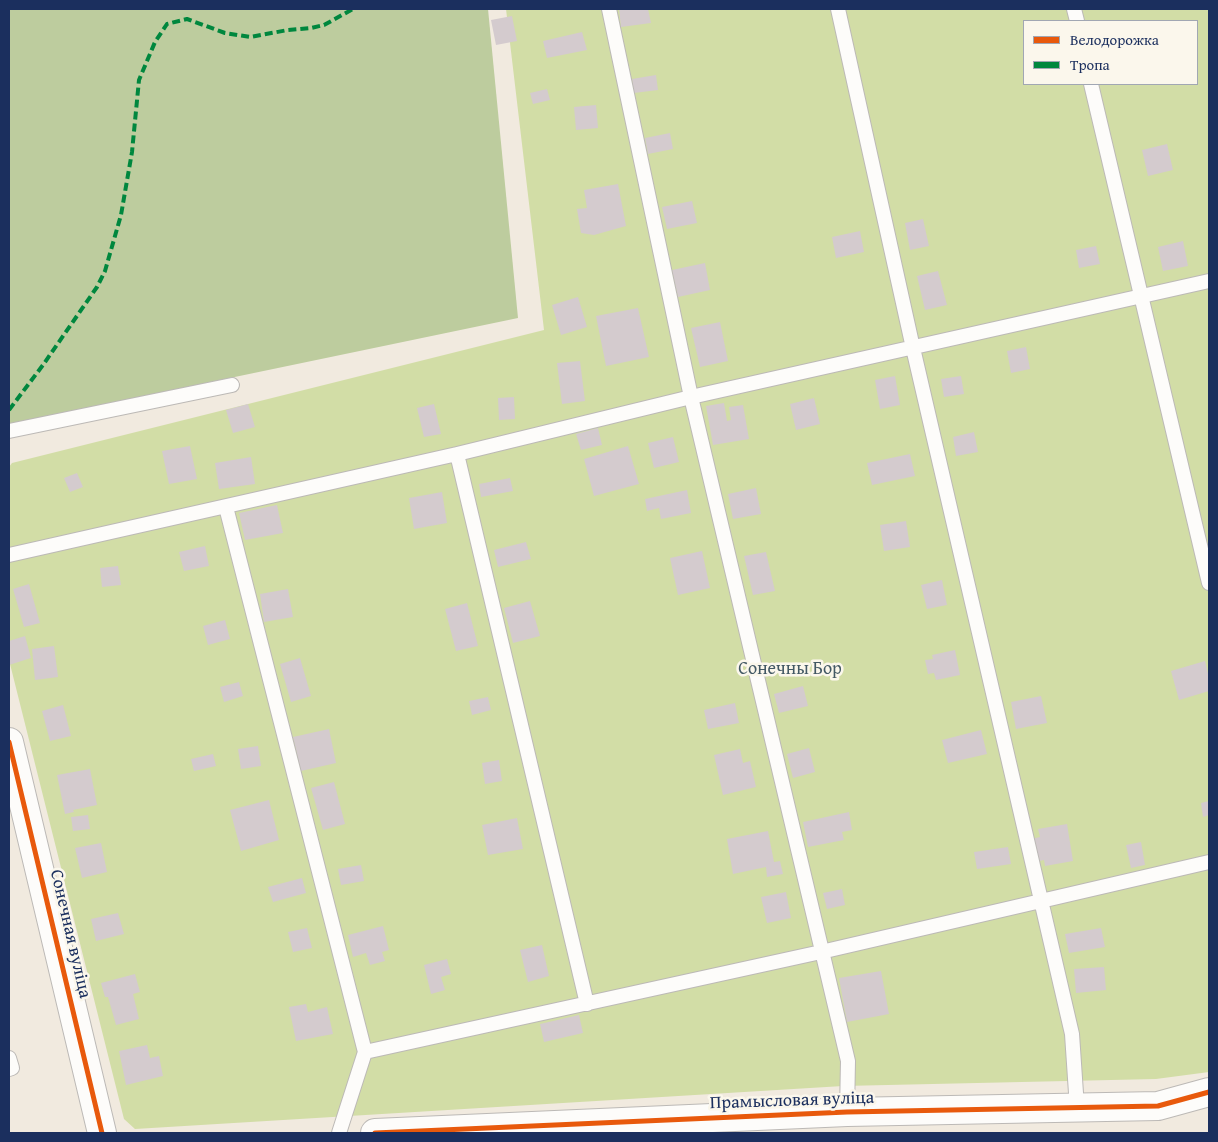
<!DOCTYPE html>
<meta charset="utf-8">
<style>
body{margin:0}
#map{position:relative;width:1218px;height:1142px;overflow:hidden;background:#f1eadf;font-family:"Gentium Book Plus",serif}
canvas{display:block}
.frame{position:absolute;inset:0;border:10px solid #1b2f5e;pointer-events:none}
.legend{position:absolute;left:1023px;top:20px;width:175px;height:65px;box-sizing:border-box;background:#fbf7ec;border:1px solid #a1a7b3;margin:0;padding:6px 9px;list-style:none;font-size:15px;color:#1b2f5e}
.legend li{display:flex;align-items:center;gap:10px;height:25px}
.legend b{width:25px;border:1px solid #a1a7b3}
</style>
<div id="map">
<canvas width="1218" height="1142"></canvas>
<div class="frame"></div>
<ul class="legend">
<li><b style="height:6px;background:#e8590c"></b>Велодорожка</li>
<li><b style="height:6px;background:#00873e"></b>Тропа</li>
</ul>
</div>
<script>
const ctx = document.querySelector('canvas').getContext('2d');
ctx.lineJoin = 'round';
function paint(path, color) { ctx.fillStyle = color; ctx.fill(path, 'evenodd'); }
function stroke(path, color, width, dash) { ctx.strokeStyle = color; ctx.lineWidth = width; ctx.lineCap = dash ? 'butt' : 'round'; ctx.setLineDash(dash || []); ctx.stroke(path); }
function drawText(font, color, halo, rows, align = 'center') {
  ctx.font = font + ' "Gentium Book Plus",serif'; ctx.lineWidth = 5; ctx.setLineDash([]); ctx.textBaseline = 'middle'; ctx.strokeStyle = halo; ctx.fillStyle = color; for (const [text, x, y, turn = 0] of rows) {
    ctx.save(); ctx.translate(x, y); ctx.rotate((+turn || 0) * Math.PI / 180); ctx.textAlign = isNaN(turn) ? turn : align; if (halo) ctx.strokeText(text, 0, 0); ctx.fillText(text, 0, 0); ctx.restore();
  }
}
paint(new Path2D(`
 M506,9H1209V1072L1156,1079L843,1086L135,1129L124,1119L9,660V467L12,463L544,330ZM1024,21H1197V84H1024Z`), '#d2dda6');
paint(new Path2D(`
 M9,9H488L518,318L9,424Z`), '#bdcc9e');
paint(new Path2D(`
 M619,9H648L651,23L621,27Z
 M512,16L517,41L496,45L491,20Z
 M582,32L587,50L547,58L543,41Z
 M656,75L658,90L634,93L632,79Z
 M547,89L550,100L533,104L530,93Z
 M596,105L598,128L576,130L574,107Z
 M670,133L673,149L648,154L645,138Z
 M1167,144L1173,170L1148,176L1142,150Z
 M618,184L626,226L594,235L581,233L577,209L587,208L584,190Z
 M692,201L697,223L667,229L662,207Z
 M923,219L929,246L910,250L905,223Z
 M860,231L864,252L836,258L832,237Z
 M1183,241L1188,266L1163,271L1158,247Z
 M1096,246L1100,264L1079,268L1076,250Z
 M705,263L710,290L678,297L672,270Z
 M938,271L947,305L925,310L917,276Z
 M578,297L587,327L561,335L552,305Z
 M638,308L649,357L606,366L596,316Z
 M720,322L728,361L700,367L691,328Z
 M1026,347L1030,369L1011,373L1007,351Z
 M580,361L585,401L562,404L557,363Z
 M895,376L900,405L880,409L875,380Z
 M961,376L964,394L944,397L941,379Z
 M514,397L515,419L499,420L498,398Z
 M814,398L820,424L796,430L790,404Z
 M724,403L727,421L731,420L729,407L743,405L749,439L713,445L706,406Z
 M248,404L255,427L233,433L226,410Z
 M434,404L441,434L424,437L417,408Z
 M598,428L602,445L581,450L576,434Z
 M974,432L978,452L956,456L953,437Z
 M673,437L679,462L654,468L648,443Z
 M190,446L197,479L169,484L162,451Z
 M628,446L639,484L594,496L584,459Z
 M910,454L915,476L872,485L867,463Z
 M251,457L255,484L219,489L215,463Z
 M77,473L83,487L70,492L64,478Z
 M510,478L513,491L481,497L479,484Z
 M756,488L761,514L733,519L728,494Z
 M687,490L691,513L661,519L659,508L647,511L645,499Z
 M442,492L447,523L414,529L409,498Z
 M277,505L283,533L245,540L239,513Z
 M906,521L910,547L884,551L880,525Z
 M526,542L531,559L498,567L494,550Z
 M205,546L209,566L184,571L179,552Z
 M702,551L710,588L678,595L670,558Z
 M766,552L775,591L753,595L744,556Z
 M118,566L121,585L102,587L100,568Z
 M942,580L947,605L927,609L921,585Z
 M29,584L40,623L24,627L13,589Z
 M288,589L293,617L264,622L260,594Z
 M530,601L540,636L513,643L504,608Z
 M467,603L478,646L456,651L445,609Z
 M225,620L230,639L208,645L203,626Z
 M25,636L31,658L9,665V641Z
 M54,646L58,677L35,680L32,649Z
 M955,650L960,675L936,680L934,673L928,674L925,660L933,659L932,655Z
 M300,658L311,696L291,702L280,664Z
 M1205,661L1209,678V691L1179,700L1171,671Z
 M239,682L243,696L224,702L220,687Z
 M803,686L808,706L779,713L774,694Z
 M1041,696L1047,723L1016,729L1011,702Z
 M488,697L491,710L472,715L469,701Z
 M735,703L739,723L708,729L704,710Z
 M63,705L71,736L50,741L42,711Z
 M329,729L336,763L301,771L293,737Z
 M981,730L987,754L948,763L942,740Z
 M258,746L261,766L241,769L238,749Z
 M809,748L815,772L793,778L787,754Z
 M740,749L743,763L750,761L756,787L723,795L714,755Z
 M213,754L216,766L194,771L191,759Z
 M499,760L502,781L485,784L482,763Z
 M90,769L97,805L73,810L74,812L65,814L57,775Z
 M334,782L345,824L323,830L311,788Z
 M269,800L279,840L241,851L230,810Z
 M1209,801V815L1203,817L1201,803Z
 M849,812L852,830L842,832L844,840L808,847L803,822Z
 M88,815L90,829L73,831L71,817Z
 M517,818L523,849L488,855L482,825Z
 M1067,824L1073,861L1045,866L1044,860L1035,862L1031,839L1040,837L1038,829Z
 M768,831L774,862L780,861L783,874L767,877L766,867L733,874L727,839Z
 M1141,842L1145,865L1131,868L1126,845Z
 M101,843L107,872L82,878L75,848Z
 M1008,847L1011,864L977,869L974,852Z
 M361,865L364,881L341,885L338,869Z
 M302,878L306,893L273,902L268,887Z
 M842,889L845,905L827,909L823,893Z
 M786,892L791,918L767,923L761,897Z
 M118,913L124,934L96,941L91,919Z
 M383,926L389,950L382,952L385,961L370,965L366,953L353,957L348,935Z
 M307,928L312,948L293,952L288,932Z
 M1101,928L1105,947L1069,953L1065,934Z
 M542,945L549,976L528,982L520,950Z
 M447,959L451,974L441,977L445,990L431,994L424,965Z
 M1104,967L1106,990L1076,993L1074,969Z
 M881,971L889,1014L847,1022L839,978Z
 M135,974L140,992L133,994L139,1019L116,1025L108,997H105L101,983Z
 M306,1004L308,1012L327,1007L333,1034L296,1041L289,1007Z
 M579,1015L583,1033L544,1042L540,1024Z
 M147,1045L150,1058L159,1056L163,1076L126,1085L119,1051Z`), '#d4cbce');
const lane = new Path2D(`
 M609,9L691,397L848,1061L847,1112
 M838,9L913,348L1072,1034L1077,1108
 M1074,9L1077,21
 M1091,84L1209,583
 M9,431L232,385
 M457,454L587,1004
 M226,507L365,1052L339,1133
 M9,555L457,454L691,397L1209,281
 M365,1052L821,952L1209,862
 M9,1058L12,1068L9,1069`);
const street = new Path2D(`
 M9,742L102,1133
 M375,1133L847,1112L1158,1106L1209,1092`);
stroke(lane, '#bcb9b6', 16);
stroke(street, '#bcb9b6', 30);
stroke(lane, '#fdfcfa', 14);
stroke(street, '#fdfcfa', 28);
stroke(new Path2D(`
 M9,410L43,365L97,287L105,271L121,215L132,152L139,80L155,42L167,24L187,19L225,33L250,37L288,30L311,28L324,25L353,9`), '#00873e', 4, [8, 4]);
stroke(new Path2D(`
 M9,742L102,1133
 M375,1133L847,1112L1158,1106L1209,1092`), '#e8590c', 5);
drawText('18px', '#425864', '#fbf7ec', [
 ["Сонечны Бор",790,669]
]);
drawText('18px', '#1b2f5e', '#fbf7ec', [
 ["Сонечная вуліца",70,934,77],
 ["Прамысловая вуліца",792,1101,-2]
]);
</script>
